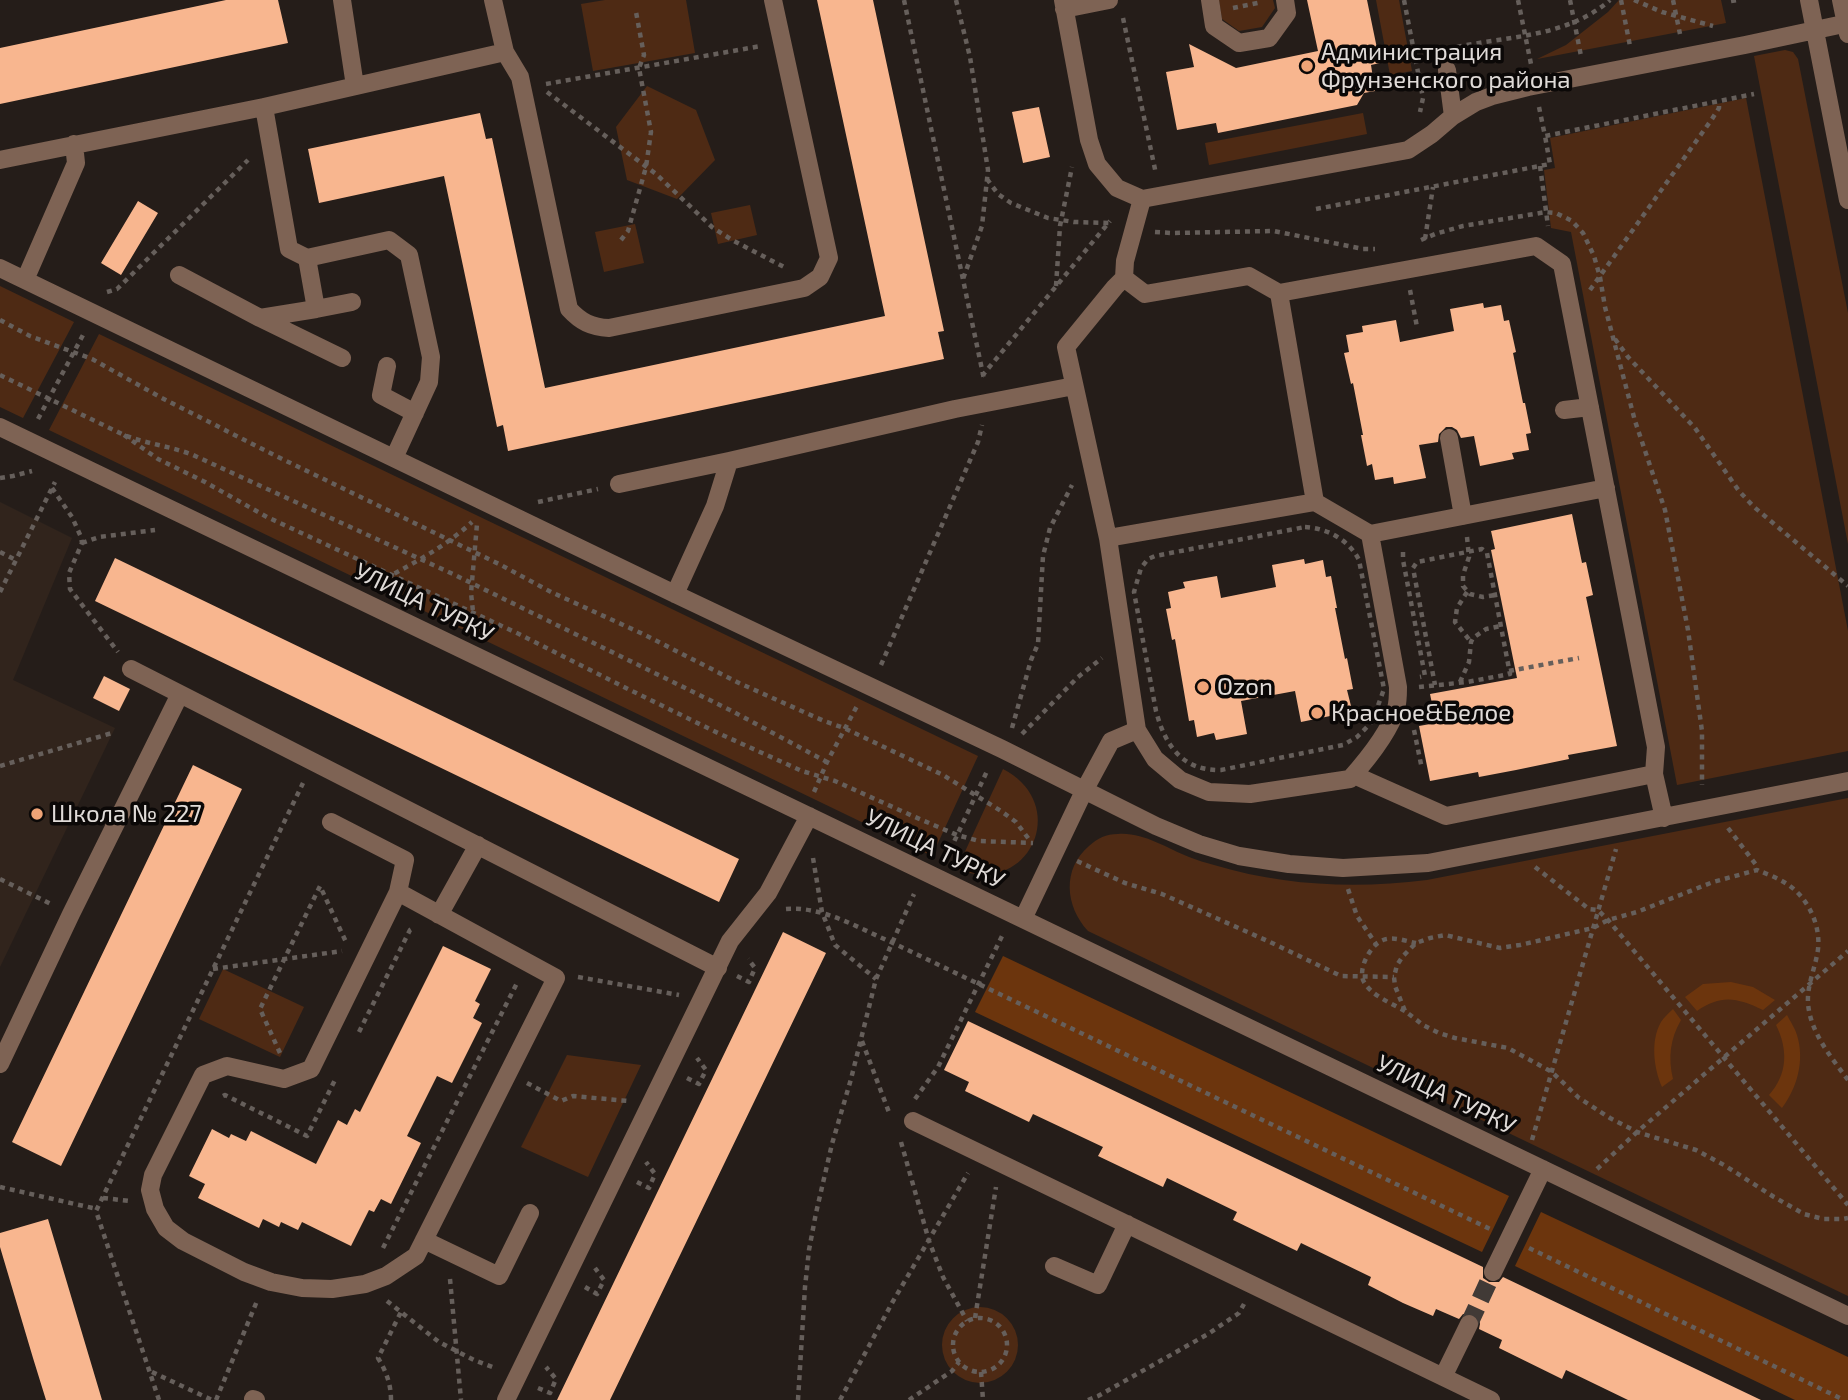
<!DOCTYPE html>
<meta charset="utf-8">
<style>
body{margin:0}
canvas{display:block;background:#251d19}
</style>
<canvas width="1848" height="1400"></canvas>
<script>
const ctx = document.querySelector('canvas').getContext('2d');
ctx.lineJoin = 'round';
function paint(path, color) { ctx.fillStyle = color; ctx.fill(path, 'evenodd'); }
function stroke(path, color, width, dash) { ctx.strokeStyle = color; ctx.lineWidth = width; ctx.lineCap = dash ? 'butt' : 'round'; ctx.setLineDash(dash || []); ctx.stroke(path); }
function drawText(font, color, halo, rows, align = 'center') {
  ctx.font = font + ' "Exo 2",sans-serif'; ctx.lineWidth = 7; ctx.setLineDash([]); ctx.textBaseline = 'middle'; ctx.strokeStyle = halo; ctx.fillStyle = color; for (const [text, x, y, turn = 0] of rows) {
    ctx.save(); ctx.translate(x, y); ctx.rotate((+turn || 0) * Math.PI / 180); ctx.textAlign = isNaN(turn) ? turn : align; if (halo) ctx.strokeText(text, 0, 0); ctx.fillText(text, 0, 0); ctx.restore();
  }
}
paint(new Path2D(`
 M0,502L72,538L13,680L115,728L0,967Z`), '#31241c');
paint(new Path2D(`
 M605,0H686L695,53L593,71L581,4Z
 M1219,0H1273L1275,8L1262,27L1239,31L1222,19Z
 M1376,0H1399L1412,71L1390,75Z
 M1619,0H1721L1726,23L1537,59L1566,45L1608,12Z
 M1785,50L1793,52L1798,59L1848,313V544L1754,56Z
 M647,86L696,110L715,160L677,199L627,180L616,127Z
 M1746,98L1848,631V751L1677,785L1571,232L1551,228L1544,170L1555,168L1550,138Z
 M1363,113L1367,134L1209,165L1205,143Z
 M750,205L757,235L718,244L711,213Z
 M635,224L644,263L604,272L595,232Z
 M0,286L74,322L23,418L0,407Z
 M99,334L978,756L932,856L49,430Z
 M1003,769C1072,805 1029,898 957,869Z
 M1848,798V1296L1088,931C1065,906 1062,869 1089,846C1098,838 1106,834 1118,834C1143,832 1166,848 1189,857C1197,860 1206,863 1214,865C1284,886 1356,889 1427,880Z
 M223,969L304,1007L280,1057L199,1019Z
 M567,1055L641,1065L588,1177L521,1147Z
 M942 1345a38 38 0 1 1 76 0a38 38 0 1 1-76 0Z`), '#4e2a14');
paint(new Path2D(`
 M1003,956L1509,1196L1482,1252L975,1012Z
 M1731,982L1753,987L1775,1000L1763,1010C1737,998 1722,994 1697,1011L1685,997L1703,984Z
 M1673,1009L1681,1020C1670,1039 1668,1058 1673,1079L1662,1087C1654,1069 1650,1041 1661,1022C1664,1017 1669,1013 1673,1009Z
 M1787,1015C1790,1021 1795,1028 1797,1035C1805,1061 1797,1088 1782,1108L1769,1095C1788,1074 1788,1049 1776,1025Z
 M1541,1212L1848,1357V1400H1795L1515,1266Z`), '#6c350d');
paint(new Path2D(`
 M226,0H278L288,43L0,104V48Z
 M817,0H873L944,331L938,332L944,359L508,451L503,425L497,427L444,176L319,203L308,149L480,113L486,139L492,138L545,388L885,316Z
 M1307,0H1367L1380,63L1371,65L1375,91L1364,93L1357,105L1218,133L1216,123L1177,130L1166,72L1194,67L1189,44L1236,68L1318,51Z
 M1039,107L1050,157L1023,163L1012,112Z
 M138,201L158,213L121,275L101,263Z
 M1483,303L1484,308L1501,305L1504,321L1509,320L1516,352L1513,353L1523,403H1525L1531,433L1526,434L1529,450L1512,453L1514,459L1480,466L1474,436L1461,438L1457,430L1452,427H1446L1439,434L1438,442L1419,445L1426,478L1394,484L1393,477L1375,480L1372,464L1367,466L1361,435H1363L1353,383L1351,384L1344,353L1349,352L1346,335L1363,332L1362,326L1396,320L1400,342L1454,331L1450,309Z
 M1572,514L1582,563L1586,562L1593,595L1586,597L1617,746L1568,755L1569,759L1516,770L1479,777L1478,772L1430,781L1419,726L1436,723L1430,694L1517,678L1491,550L1495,549L1491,531Z
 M115,558L739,859L719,902L95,601Z
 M1304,559L1305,564L1323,560L1326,577L1331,576L1337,608H1335L1345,659L1347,658L1353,689L1347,690L1351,706L1334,710L1335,715L1301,722L1295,691L1241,701L1247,734L1216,740L1214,733L1197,737L1194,720L1189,721L1175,639L1172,640L1166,609L1171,608L1168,592L1185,588L1183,582L1217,576L1221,598L1276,587L1272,565Z
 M104,676L130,689L119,711L93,698Z
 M193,765L242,789L61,1166L12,1142Z
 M783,932L826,953L610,1400H557Z
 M443,946L491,969L475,1001L480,1004L473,1018L482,1023L452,1083L437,1076L407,1136L421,1143L391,1204L381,1199L374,1212L369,1210L351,1246L302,1222L298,1230L281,1222L279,1227L263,1219L259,1228L198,1198L205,1184L189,1176L212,1129L229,1138L231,1134L246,1141L251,1131L316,1164L338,1120L347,1125L355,1109L360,1112Z
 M968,1021L1483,1267V1278L1489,1282H1499L1503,1277L1761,1400H1628L1566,1370L1562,1379L1499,1348L1502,1340L1479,1329L1480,1324L1479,1318L1473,1314H1463L1459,1319L1436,1309L1433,1316L1403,1303L1368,1285L1371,1277L1301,1243L1297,1251L1233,1220L1237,1212L1167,1178L1163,1187L1098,1156L1103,1147L1033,1114L1029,1122L965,1091L969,1082L944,1070Z
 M48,1219L102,1400H46L33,1358L0,1247V1233Z`), '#f8b68f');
stroke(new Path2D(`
 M1469,1324L1493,1272`), '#413a36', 18, [18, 9]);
stroke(new Path2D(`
 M904,0L984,379
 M956,0L970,57L988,170L982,226L963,279
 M1404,0L1423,98L1420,112
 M1518,0L1531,64
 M1570,0L1581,56
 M1621,0L1630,46
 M1634,0L1662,12L1713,26
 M1673,0L1680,34
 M1731,1L1737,0
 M1233,8L1262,2
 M1123,18L1156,174
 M1457,47C1509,36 1568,37 1610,0
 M546,84L761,46
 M547,92L656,174L712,227L732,240L784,267
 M1539,107L1545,136L1754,94
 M1540,166L1548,226
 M987,179L998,194L1011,203L1048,218L1074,222L1112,223
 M1316,209L1550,164L1545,136
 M1155,232L1172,233L1274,231L1363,249H1375
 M1425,239L1433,187
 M621,240L628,231L646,167L651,132L639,68L644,55L636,12
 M1421,240L1435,234L1463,226L1546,212L1556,213L1572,221L1583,233L1594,256L1600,277L1605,307L1635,421L1665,510L1688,630L1702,731V785
 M1056,286L1060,226L1072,167
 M1410,290L1417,327
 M1590,290L1712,119L1719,108V101
 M107,292L117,289L248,160
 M0,320L30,336L92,359L160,397L276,456L501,565L551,592L643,634L739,683L824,721L844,728L943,775L1001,811L1016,822L1031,842
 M1615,339L1628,357L1695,428L1739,491L1754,507L1848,586
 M0,375L124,435C147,444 170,446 193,455L453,574L730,710L827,762
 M982,376L1110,221
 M38,419L83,335
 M124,435L158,459L205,482L267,517L519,634L626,688L718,733L802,771L835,781L915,817L957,835L979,841L1033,843
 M0,478L13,476L32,471
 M52,488L72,517L81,537L82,543L69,573L70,589L118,652
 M538,502L598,489
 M1305,527C1327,528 1349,540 1359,560L1384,689L1375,714L1370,724L1357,737L1343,745L1221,770C1182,771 1165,745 1156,711L1134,592L1141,568L1148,559L1155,556Z
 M1467,537L1469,557L1463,575V586L1470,594L1483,597L1495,595
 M82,543L99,537L155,530
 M0,552L16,560
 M1403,552V560L1425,676L1420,677
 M377,583C410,565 444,548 472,522
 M0,592L55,482
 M1467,592L1457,608L1455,622L1471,642
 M475,630L471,593L477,524
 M881,665L978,442L982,425
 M1509,671L1579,658
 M1460,682L1469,662L1471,642L1473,638L1486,629L1501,626
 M1419,687L1467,682L1510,674L1487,553L1482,549L1417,562L1413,568L1435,685
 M1012,728L1031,660L1038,644L1043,556L1050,528L1072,485
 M1414,730L1422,769
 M1022,734L1078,677L1102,658
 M0,766L112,733
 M814,792L827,762L857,706
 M1728,828L1757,866V870
 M813,858L822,912L835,945L876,979
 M946,859L988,769
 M1077,861L1125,883L1162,894L1270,942L1341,976L1394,977
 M1535,867L1589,909L1598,910L1608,920L1848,1205
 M0,879L53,905
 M1348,889L1357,916L1376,944
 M786,909C823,906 858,928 891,942L1490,1229
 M213,969L342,951
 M737,976L749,982L755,968L748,959
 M578,977L679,995
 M1405,1011C1391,1003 1372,996 1364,982C1357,970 1370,945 1383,940C1393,936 1405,941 1416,943
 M359,1032L410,930L415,927
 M862,1041L890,1115
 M280,1053L260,1009L320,886L346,942
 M687,1078L699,1084L706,1070L697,1058
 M1848,1080C1831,1057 1810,1032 1808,1003C1807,986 1814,971 1817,955C1823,929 1809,898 1787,884C1778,878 1767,874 1757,870L1713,882L1637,912L1608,920L1593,928L1520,945L1500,948L1445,935L1430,938L1416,943L1403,956L1397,965L1394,977L1395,986L1405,1011L1423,1025L1439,1033L1455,1038L1508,1048L1552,1072L1579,1098L1610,1118L1637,1132L1696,1150L1724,1165L1774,1197L1804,1214L1823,1219H1843L1848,1218
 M527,1083L561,1101L573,1096L628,1101
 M223,1096L225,1095L307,1136L336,1078
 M915,1099L938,1067L1002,936
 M1532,1140L1616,849
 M901,1142L929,1241L943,1277L967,1321
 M1597,1169L1637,1132L1848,951
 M637,1182L649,1188L655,1174L646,1162
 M0,1187L97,1209
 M103,1198L130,1201
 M383,1248L517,983L516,981
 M1529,1248L1844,1400
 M450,1279L461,1400
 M585,1287L597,1294L604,1280L595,1268
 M387,1301L439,1342L474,1360L495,1368
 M975,1318L996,1187
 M953 1345a27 27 0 1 1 54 0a27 27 0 1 1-54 0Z
 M152,1372L212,1400
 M981,1372L983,1400
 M538,1388L550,1393L556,1379L546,1367
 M159,1400L96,1211L303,783
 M216,1400L257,1301
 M391,1400C391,1384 386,1371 378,1358L401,1312
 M798,1400L805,1287L809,1250L816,1213L832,1144L851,1079L876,979L914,894
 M840,1400L892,1303L968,1173
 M909,1400L952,1371L959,1362
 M1088,1400L1098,1396L1208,1334L1239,1313L1244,1304`), '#665f5b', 4.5, [5, 5]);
stroke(new Path2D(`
 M342,0L355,86
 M493,0L505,52L520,77L569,309C581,322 591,327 609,328L804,288L820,277L829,258L773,0
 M1063,0L1089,140L1097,164L1117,188L1142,199L1408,150L1432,134L1453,116L1476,102L1492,96L1528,87L1745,45L1848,23
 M1210,0L1214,26L1239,43L1269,38L1287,13L1285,0
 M1809,0L1848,200
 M1841,0L1848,34
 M1064,9L1109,0
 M1447,70L1453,116
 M0,160L264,107
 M307,258L316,309L352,302
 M0,268L675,594L1002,749L1156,826L1199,844L1239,856L1289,864L1343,868L1428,863L1848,781
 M179,275L260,318L316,309
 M1124,278L1145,294L1249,276L1279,293L1315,502L1108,538L1066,347L1115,287L1124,278L1125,261L1142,199
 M25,280L76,163L74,144
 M1279,293L1536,246L1562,264L1656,747L1654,774L1664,818
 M260,318L342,358
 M387,366L381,395L415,413
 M1564,410L1590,407
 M0,427L1848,1316
 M1449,438L1463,516
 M394,458L429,382L431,357L409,255L389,240L307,258L289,249L264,107L505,52
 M619,484L729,461L955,409L1074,386
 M1370,534L1606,488
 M675,594L715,506L729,461
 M131,669L718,968
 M1137,730L1155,759L1180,780L1209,792L1250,794L1350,779C1365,762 1390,732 1396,709C1398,702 1398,694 1398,687L1370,534L1315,502
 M1354,775L1446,816L1654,774
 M331,822L405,860L398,892L556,978L416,1256L386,1276L365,1284L332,1289L302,1288L271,1282L244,1272L183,1241L166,1228L155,1209L150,1190L153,1175L203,1075L227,1066L284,1079L311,1069L398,892
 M439,915L478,845
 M1023,919L1084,791L1111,741L1137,730L1108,538
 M0,1064L71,914L180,694
 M913,1121L1491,1400
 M424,1240L499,1276L530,1213
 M1054,1266L1098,1285L1127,1224
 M1493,1272L1543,1169
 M1443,1377L1469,1324
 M253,1399L256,1400
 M506,1400L730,941L768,893L809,816`), '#7e6354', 18);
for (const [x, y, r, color] of [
 [1307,66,7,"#efa376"],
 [1203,687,7,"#efa376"],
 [1317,713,7,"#efa376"],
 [37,814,7,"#efa376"]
]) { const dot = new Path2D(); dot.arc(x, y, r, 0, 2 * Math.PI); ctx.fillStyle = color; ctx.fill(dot); stroke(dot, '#0b0807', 2.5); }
drawText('24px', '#e0dbd8', '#0b0807', [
 ["Администрация",1321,52],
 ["Фрунзенского района",1321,80],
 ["Ozon",1217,687],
 ["Красное&Белое",1331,713],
 ["Школа № 227",51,814]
], 'left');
drawText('24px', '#e0dbd8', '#0b0807', [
 ["УЛИЦА ТУРКУ",424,603,26],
 ["УЛИЦА ТУРКУ",935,849,26],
 ["УЛИЦА ТУРКУ",1446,1095,26]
]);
</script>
